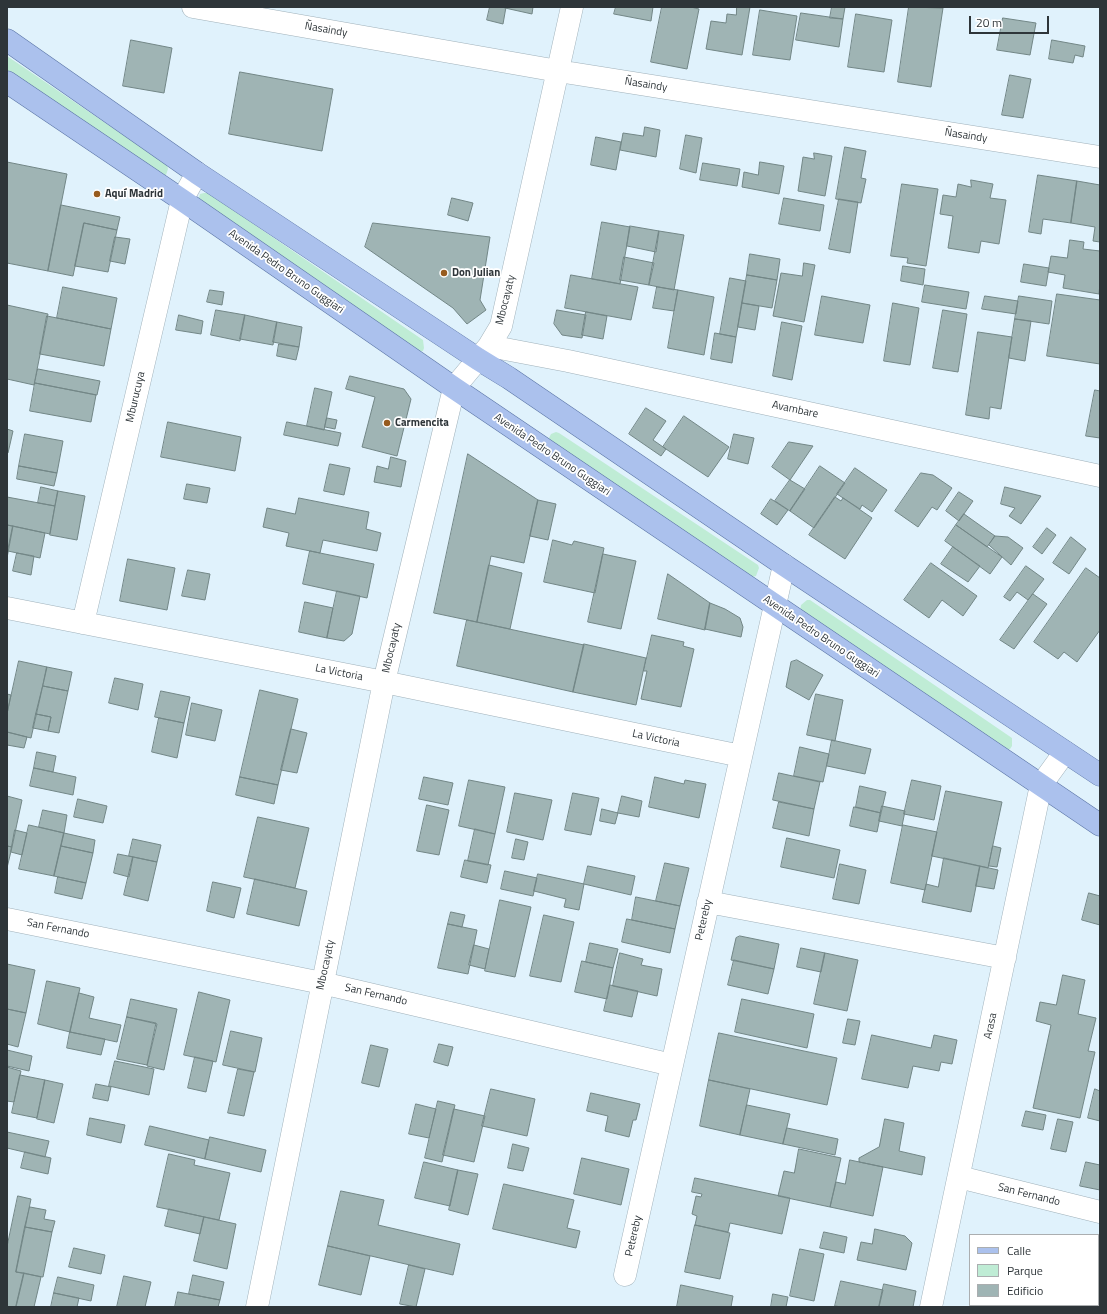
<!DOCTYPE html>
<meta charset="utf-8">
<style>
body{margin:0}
#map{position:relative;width:1107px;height:1314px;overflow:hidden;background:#e0f2fc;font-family:"Titillium Web",sans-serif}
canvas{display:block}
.frame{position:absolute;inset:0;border:8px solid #2e3539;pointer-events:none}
.legend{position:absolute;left:969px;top:1234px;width:130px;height:72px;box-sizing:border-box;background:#fff;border:1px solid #abaeb0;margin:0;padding:5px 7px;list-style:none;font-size:12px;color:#2e3539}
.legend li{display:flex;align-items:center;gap:8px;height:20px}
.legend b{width:20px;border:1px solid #abaeb0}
.scale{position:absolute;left:969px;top:16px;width:80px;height:18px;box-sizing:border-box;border:2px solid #2e3539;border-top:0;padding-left:5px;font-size:12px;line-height:14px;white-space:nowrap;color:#2e3539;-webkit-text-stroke:3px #fff;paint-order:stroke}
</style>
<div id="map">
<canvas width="1107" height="1314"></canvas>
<div class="frame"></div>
<ul class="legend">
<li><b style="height:5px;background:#abc1ed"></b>Calle</li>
<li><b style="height:11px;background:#bfecd5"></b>Parque</li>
<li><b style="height:11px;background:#9fb4b4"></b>Edificio</li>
</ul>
<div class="scale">20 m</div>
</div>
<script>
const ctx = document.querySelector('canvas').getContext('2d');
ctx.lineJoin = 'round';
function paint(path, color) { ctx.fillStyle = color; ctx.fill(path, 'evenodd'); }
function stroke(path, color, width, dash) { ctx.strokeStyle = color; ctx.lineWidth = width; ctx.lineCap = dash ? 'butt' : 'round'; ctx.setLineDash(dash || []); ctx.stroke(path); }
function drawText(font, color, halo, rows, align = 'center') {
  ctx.font = font + ' "Titillium Web",sans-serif'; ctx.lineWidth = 3.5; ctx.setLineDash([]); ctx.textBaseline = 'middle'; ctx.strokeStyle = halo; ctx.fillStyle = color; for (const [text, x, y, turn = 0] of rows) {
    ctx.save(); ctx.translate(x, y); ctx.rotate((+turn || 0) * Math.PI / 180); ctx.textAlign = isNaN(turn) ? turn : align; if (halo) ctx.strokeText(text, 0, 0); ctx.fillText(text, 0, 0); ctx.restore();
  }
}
paint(new Path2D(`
 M7,56L167,165L168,169L166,175L163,176L7,72Z
 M204,193H208L423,340L424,348L423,351L419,352L198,201L200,194Z
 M556,432L559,433L758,565L759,568L756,576L752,577L549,442V438L551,434Z
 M807,600H810L1012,738V746L1010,749L1007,750L800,612L801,605Z`), '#bfecd5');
const building = new Path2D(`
 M490,7H506L503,24L487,20Z
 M506,7H533L532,14L505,8Z
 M616,7H653L651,21L614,14Z
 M662,7H691L699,9L687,69L651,62Z
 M737,7H750L742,55L706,49L711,21L726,23L727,14L736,15Z
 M832,7H845L843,19L830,18Z
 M909,7L943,8L931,87L898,82Z
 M760,10L797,16L790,60L753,55Z
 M801,13L843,19L839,47L796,40Z
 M856,14L892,20L884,72L848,67Z
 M1003,18L1036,23L1030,55L997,50Z
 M131,40L172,48L164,93L123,86Z
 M1052,40L1085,46L1083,57L1075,55L1073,63L1049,59Z
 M240,72L333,89L322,151L229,134Z
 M1010,75L1031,79L1023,118L1002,115Z
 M645,127L660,130L656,157L620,150L623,133L643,136Z
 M686,135L702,138L696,173L680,169Z
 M596,137L621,142L616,170L591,165Z
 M845,147L866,151L861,178L866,179L861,203L836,199Z
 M814,153L832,156L825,196L798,191L803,157L814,159Z
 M7,162L67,174L48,271L7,263Z
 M760,162L784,166L779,194L742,187L744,172L758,175Z
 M703,163L740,169L737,186L700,180Z
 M1038,175L1077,181L1071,223L1043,219L1041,234L1029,232Z
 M971,180L993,184L990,198L1006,200L999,244L981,241L979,253L948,248L953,216L940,214L943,195L956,197L958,184L971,187Z
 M1077,181L1100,185V242L1093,241L1095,227L1071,223Z
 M902,184L938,189L926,266L907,263L908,258L891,256Z
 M452,198L473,203L468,221L448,215Z
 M784,198L824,205L820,231L779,224Z
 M839,199L858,202L850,253L829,249Z
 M61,205L120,217L117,230L84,223L73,276L48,271Z
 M602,222L630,227L620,284L592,279Z
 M84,223L117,230L108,272L75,266Z
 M373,223L490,237L480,300L486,310L467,324L453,308L365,247Z
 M630,226L659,231L656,252L627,246Z
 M659,231L684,235L674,290L649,285Z
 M115,237L130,239L125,264L110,261Z
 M1070,240L1084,242L1083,249L1100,251V283L1099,294L1063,288L1065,275L1048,272L1051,256L1067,258Z
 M750,254L780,259L777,280L747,275Z
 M624,257L654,263L649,285L620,280Z
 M804,263L815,265L804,322L773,316L781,273L802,276Z
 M1024,264L1049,268L1046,286L1021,282Z
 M903,266L925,269L923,285L901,281Z
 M571,275L638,287L631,320L565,308Z
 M747,275L777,280L772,308L742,303Z
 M730,278L746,281L736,337L720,334Z
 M925,285L969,292L966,309L922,302Z
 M63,287L117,298L111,329L57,318Z
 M657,287L678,290L674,311L653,308Z
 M210,290L224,292L222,305L207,302Z
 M678,290L714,297L704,355L668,348Z
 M1057,294L1100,300V364L1047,356Z
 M822,296L870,305L863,343L815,335Z
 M985,296L1018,301L1016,314L982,309Z
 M1019,296L1052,301L1049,324L1015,319Z
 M742,303L759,306L755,330L738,327Z
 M893,303L919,308L910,365L884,361Z
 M7,305L48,314L34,385L7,379Z
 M216,310L245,315L240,341L211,335Z
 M557,310L586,315L582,338L562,335L554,324Z
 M943,310L967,314L958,372L933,368Z
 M586,312L607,316L603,339L582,335Z
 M179,315L203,321L201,334L176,330Z
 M245,315L277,322L273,345L240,339Z
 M47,316L111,329L104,366L40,354Z
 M1015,319L1031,321L1025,361L1009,358Z
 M277,322L302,327L299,347L273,342Z
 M782,322L802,326L792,380L773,376Z
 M978,332L1012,337L1001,409L990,407L989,419L966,415Z
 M715,333L736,337L732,363L711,359Z
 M279,344L299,347L296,360L277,356Z
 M38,369L100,381L97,395L35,383Z
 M350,376L404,389L411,399L397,456L362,447L375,397L346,389Z
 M35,383L96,395L91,422L30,411Z
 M315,388L332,392L324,430L307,426Z
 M1095,390L1100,391V438L1086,436Z
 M646,408L666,421L653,440L666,449L661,456L629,434Z
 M684,416L729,447L708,477L663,447Z
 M327,418L337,420L335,429L325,427Z
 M168,422L241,437L235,471L161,457Z
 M287,422L341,433L338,446L284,435Z
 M7,429L13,431L8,453L7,452Z
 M25,434L63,441L57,473L19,466Z
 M734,434L754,438L748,464L728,459Z
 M789,442L813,446L790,480L772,467Z
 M468,454L538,500L524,563L491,556L477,622L434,613Z
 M391,457L406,461L401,487L374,482L377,466L388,469Z
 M330,464L350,468L344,495L324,491Z
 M19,466L57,473L54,486L17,479Z
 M820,466L845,483L814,528L790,511Z
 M855,468L887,490L872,512L862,505L860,509L837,494Z
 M921,473L933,475L952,488L937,510L932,507L918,527L895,511Z
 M790,480L805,489L790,511L775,501Z
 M187,484L210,488L207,503L184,499Z
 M41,487L58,491L55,506L38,503Z
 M1005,487L1041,496L1021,524L1009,516L1015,508L1001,504Z
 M58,491L85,496L77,540L50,535Z
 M959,492L973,501L959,521L946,511Z
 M7,497L55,506L50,534L7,525Z
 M835,497L841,501L843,498L872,518L845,559L809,535Z
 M299,498L369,512L366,529L381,533L377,551L323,540L320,553L286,546L289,533L263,527L267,508L295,514Z
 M771,499L788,510L777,525L761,514Z
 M538,500L556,504L548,540L530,536Z
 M964,514L995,536L987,547L956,525Z
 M7,525L13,526L7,558Z
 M956,525L1002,557L990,574L945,541Z
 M13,526L45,533L40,558L8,551Z
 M1047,528L1056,535L1042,554L1033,547Z
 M995,536L1008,537L1023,548L1011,565L989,545Z
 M1071,537L1086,549L1069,574L1053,563Z
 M553,540L572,545L574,541L604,548L595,593L544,582Z
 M953,547L980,566L968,582L941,564Z
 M310,551L374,564L367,598L303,584Z
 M17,553L34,556L31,575L13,571Z
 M603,554L636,561L621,629L588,622Z
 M128,559L175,568L167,610L120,601Z
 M931,563L977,596L963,616L942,600L929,618L904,600Z
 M489,565L522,573L510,629L477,622Z
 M1026,566L1044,579L1028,600L1017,592L1010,601L1004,597Z
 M1086,568L1100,578V630L1077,662L1064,652L1058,659L1034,642Z
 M188,570L210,574L205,600L182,596Z
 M668,574L710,603L705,630L658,619Z
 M337,591L360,596L352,634L344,641L327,638Z
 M1033,594L1047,604L1014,649L1000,640Z
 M305,602L333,608L327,638L299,632Z
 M710,603L725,609L740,618L743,627L741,637L705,629Z
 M467,620L584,645L573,692L457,666Z
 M652,635L684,642L683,646L694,649L681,707L641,699L647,671H644Z
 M584,644L646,658L636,705L573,692Z
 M797,660L823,675L809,700L786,687L791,662Z
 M19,661L47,667L31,738L7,732V714Z
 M47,667L72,672L68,691L43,686Z
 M115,678L143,684L138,710L109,703Z
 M43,686L68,691L59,733L48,731L51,717L36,714Z
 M260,690L298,699L278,785L240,777Z
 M161,691L190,697L184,723L155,717Z
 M7,694L11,695L7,714Z
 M816,694L843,700L835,741L807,735Z
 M192,703L222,710L215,741L186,735Z
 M36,714L51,717L48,731L33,728Z
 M159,718L184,723L177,758L152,752Z
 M291,729L307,733L297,773L281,770Z
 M7,732L27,737L24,748L7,745Z
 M832,740L871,749L865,774L827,766Z
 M800,747L829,754L823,782L794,776Z
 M37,752L56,756L53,772L34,768Z
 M34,768L76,777L73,795L30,786Z
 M779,773L820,782L814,809L773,800Z
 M240,777L278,785L274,804L236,795Z
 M424,777L453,783L448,805L419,799Z
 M655,777L684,784L685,780L706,784L699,818L649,807Z
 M469,780L505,787L495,834L459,826Z
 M912,780L941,786L934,820L904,814Z
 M860,786L886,792L881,813L856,807Z
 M946,791L1002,802L988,868L932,856Z
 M515,793L552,800L543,840L507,832Z
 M573,793L599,798L591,835L565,830Z
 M7,796L22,800L12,847L7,846Z
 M622,796L642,801L639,817L618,813Z
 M78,799L107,806L103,823L74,817Z
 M779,802L814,809L809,836L773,828Z
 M427,805L449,810L439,855L417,851Z
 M882,806L905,811L902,826L879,821Z
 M854,807L881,813L877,832L850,826Z
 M602,809L618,813L615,824L600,821Z
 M43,810L67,815L64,833L39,827Z
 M258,817L309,828L295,888L244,877Z
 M29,825L64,833L54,876L19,869Z
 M903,825L937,832L925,890L891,883Z
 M475,829L495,834L488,865L468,861Z
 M15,830L27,833L22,855L11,852Z
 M64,833L95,840L93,853L61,846Z
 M787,838L840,850L834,878L781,867Z
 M133,839L161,845L157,862L129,856Z
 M516,839L528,842L524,860L512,858Z
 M7,846L12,847L7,868Z
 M61,846L93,853L86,883L54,876Z
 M993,846L1001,848L997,867L989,866Z
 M118,854L133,857L129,877L114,873Z
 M133,857L157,862L148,901L124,895Z
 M944,858L980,866L971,912L922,902L926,884L938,887Z
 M465,860L491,865L487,883L461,877Z
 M665,863L689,868L680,906L656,901Z
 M840,864L866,870L859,904L833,899Z
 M588,866L635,876L631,895L584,884Z
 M980,866L998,870L994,889L976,886Z
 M505,871L537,878L533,896L501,889Z
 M538,874L584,884L579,910L564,907L566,899L534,891Z
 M58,877L86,883L82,899L55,893Z
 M255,879L307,891L299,926L247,914Z
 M213,882L241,888L234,918L207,911Z
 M1089,893L1100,896V925L1082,920Z
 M636,897L680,906L675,929L632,920Z
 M500,900L531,907L515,977L485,971Z
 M451,912L465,915L462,927L448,924Z
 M544,915L574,922L561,982L530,976Z
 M627,919L675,929L670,953L622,942Z
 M448,924L477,930L468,974L438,968Z
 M740,936L779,944L774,969L731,960L736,938Z
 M590,943L618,949L613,968L586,962Z
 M474,945L489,949L485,969L469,965Z
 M801,948L825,953L821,972L797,967Z
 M620,953L643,959L641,965L662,969L657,996L613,986Z
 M825,953L858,960L847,1011L814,1004Z
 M734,960L774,969L768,994L728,985Z
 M582,961L613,968L607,999L575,992Z
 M7,964L35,970L26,1013L7,1009Z
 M1063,975L1085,980L1078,1014L1096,1018L1088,1051L1095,1052L1080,1118L1033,1108L1051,1025L1036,1021L1040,1002L1056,1005Z
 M47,981L80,988L70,1032L38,1024Z
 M610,985L638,991L632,1017L604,1011Z
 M199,992L230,1000L216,1062L184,1055Z
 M79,993L94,997L89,1018L121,1025L117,1042L70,1032Z
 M131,999L177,1009L164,1070L147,1066L157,1024L127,1017Z
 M742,999L814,1014L807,1048L735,1032Z
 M7,1009L26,1013L18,1047L7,1044Z
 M127,1017L156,1023L147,1065L117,1059Z
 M848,1019L860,1021L855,1045L843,1043Z
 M231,1031L262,1038L255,1072L223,1065Z
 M70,1032L105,1039L101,1055L67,1048Z
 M719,1033L837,1058L827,1105L709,1080Z
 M872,1035L931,1048L934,1035L957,1040L952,1064L941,1062L939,1071L913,1066L908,1088L862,1079Z
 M439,1044L453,1047L448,1066L434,1062Z
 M371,1045L388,1049L379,1087L362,1083Z
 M7,1050L32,1056L29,1071L7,1066Z
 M195,1057L213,1061L206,1092L188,1088Z
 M115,1061L154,1069L149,1095L109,1086Z
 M7,1067L21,1071L14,1102L7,1101Z
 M238,1069L254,1072L244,1116L228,1113Z
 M20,1075L45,1080L37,1118L12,1113Z
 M45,1080L63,1084L54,1123L37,1119Z
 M709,1080L750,1089L740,1135L700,1126Z
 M96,1084L111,1087L108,1101L93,1098Z
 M491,1089L535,1099L527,1136L482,1126Z
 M1095,1089L1100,1091V1121L1088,1118Z
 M591,1093L640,1104L636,1120H633L629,1137L605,1131L608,1116L587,1111Z
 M438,1101L455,1105L442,1162L425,1158Z
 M416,1104L436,1109L429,1138L409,1134Z
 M747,1105L790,1114L783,1144L740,1135Z
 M454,1109L485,1116L474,1162L443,1155Z
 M1026,1111L1046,1115L1043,1130L1022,1126Z
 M90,1118L125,1125L121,1143L87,1135Z
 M885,1119L904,1123L899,1151L925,1157L922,1175L859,1162V1158L879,1147Z
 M1058,1119L1073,1122L1066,1152L1051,1149Z
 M150,1126L209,1140L205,1159L145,1145Z
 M787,1128L838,1139L835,1155L783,1144Z
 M7,1132L49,1141L45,1157L7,1148Z
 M210,1137L266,1150L261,1172L205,1159Z
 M513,1144L529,1148L523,1171L508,1168Z
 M799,1149L841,1158L830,1207L778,1196L784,1171L794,1173Z
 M25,1152L51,1158L48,1174L21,1168Z
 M169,1154L195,1160L194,1165L230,1173L219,1220L157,1207Z
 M582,1158L629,1169L621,1205L574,1194Z
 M850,1160L883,1167L873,1216L830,1207L836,1182L845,1184Z
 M424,1162L458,1170L450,1206L415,1198Z
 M1086,1162L1100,1165V1190L1080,1186Z
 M458,1170L478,1174L468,1215L449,1210Z
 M695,1178L790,1198L782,1234L730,1223L728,1232L695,1225L697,1216L692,1214L696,1196L701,1197L702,1194L692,1192Z
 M504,1184L574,1200L567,1228L580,1231L576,1248L493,1229Z
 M341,1191L384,1200L378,1225L460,1244L453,1275L328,1246Z
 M18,1196L31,1199L16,1272L24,1273L22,1282L16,1307H7V1247Z
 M30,1207L46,1210L44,1219L55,1221L52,1232L25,1227Z
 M169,1209L204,1217L200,1234L165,1226Z
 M204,1217L236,1224L227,1269L194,1261Z
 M695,1225L730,1233L720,1279L685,1272Z
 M25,1227L52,1232L43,1277L16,1272Z
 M875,1229L905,1236L912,1243L906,1270L857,1260L861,1242L872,1244Z
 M824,1232L847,1237L844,1253L820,1248Z
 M328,1246L370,1256L361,1295L319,1285Z
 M74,1248L105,1255L101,1274L69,1267Z
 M800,1249L824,1254L814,1301L790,1296Z
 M409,1265L425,1269L416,1307L400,1304Z
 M24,1273L41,1277L34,1307H16Z
 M193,1275L224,1282L220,1300L189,1294Z
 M124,1276L151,1282L145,1307H117Z
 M58,1277L94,1285L91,1301L54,1293Z
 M841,1281L883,1290L879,1307H842L835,1306Z
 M884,1284L916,1291L913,1307H879Z
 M681,1285L733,1296L731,1307H677Z
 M178,1292L220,1300L218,1307H175Z
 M54,1293L79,1298L77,1307H51Z
 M773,1294L788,1297L786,1307H771Z`);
paint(building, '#9fb4b4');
stroke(building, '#728686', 1);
const street = new Path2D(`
 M193,7L558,71L1100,157
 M489,346L568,361L1100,476
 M7,608L384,682L741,756
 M83,623L182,200L197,173
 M708,902L1005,958
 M7,919L322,983L672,1065
 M959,1177L1100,1212
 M625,1275L784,565
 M257,1307L384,682L454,388L489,346L501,326L572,7
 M931,1307L1041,785L1065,752`);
const primary = new Path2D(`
 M7,40L197,173L478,359L509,378L784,565L1100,775
 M7,82L182,200L454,388L1100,825`);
stroke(street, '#a0b1ba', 23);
stroke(primary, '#5b75a6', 23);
stroke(street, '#fff', 22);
stroke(primary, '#abc1ed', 22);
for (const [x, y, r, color] of [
 [97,194,4,"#975b1e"],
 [444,273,4,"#975b1e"],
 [387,423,4,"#975b1e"]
]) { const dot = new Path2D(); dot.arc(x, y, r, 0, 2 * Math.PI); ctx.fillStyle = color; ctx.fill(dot); stroke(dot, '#fff', 1.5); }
drawText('11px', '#2e3539', '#fff', [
 ["Ñasaindy",326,30,10],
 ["Ñasaindy",646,85,9],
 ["Ñasaindy",966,136,9],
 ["Avenida Pedro Bruno Guggiari",286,272,35],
 ["Mbocayaty",506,300,-76],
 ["Mburucuya",136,397,-77],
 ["Avambare",795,410,12],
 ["Avenida Pedro Bruno Guggiari",552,455,34],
 ["Avenida Pedro Bruno Guggiari",821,637,34],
 ["Mbocayaty",392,648,-77],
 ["La Victoria",339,673,11],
 ["La Victoria",656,739,12],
 ["Petereby",704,920,-77],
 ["San Fernando",58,929,11],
 ["Mbocayaty",326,965,-78],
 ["San Fernando",376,995,13],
 ["Arasa",991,1026,-78],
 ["San Fernando",1029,1195,14],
 ["Petereby",634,1236,-77]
]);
drawText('bold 11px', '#2e3539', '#fff', [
 ["Aquí Madrid",105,194],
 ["Don Julian",452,273],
 ["Carmencita",395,423]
], 'left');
</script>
